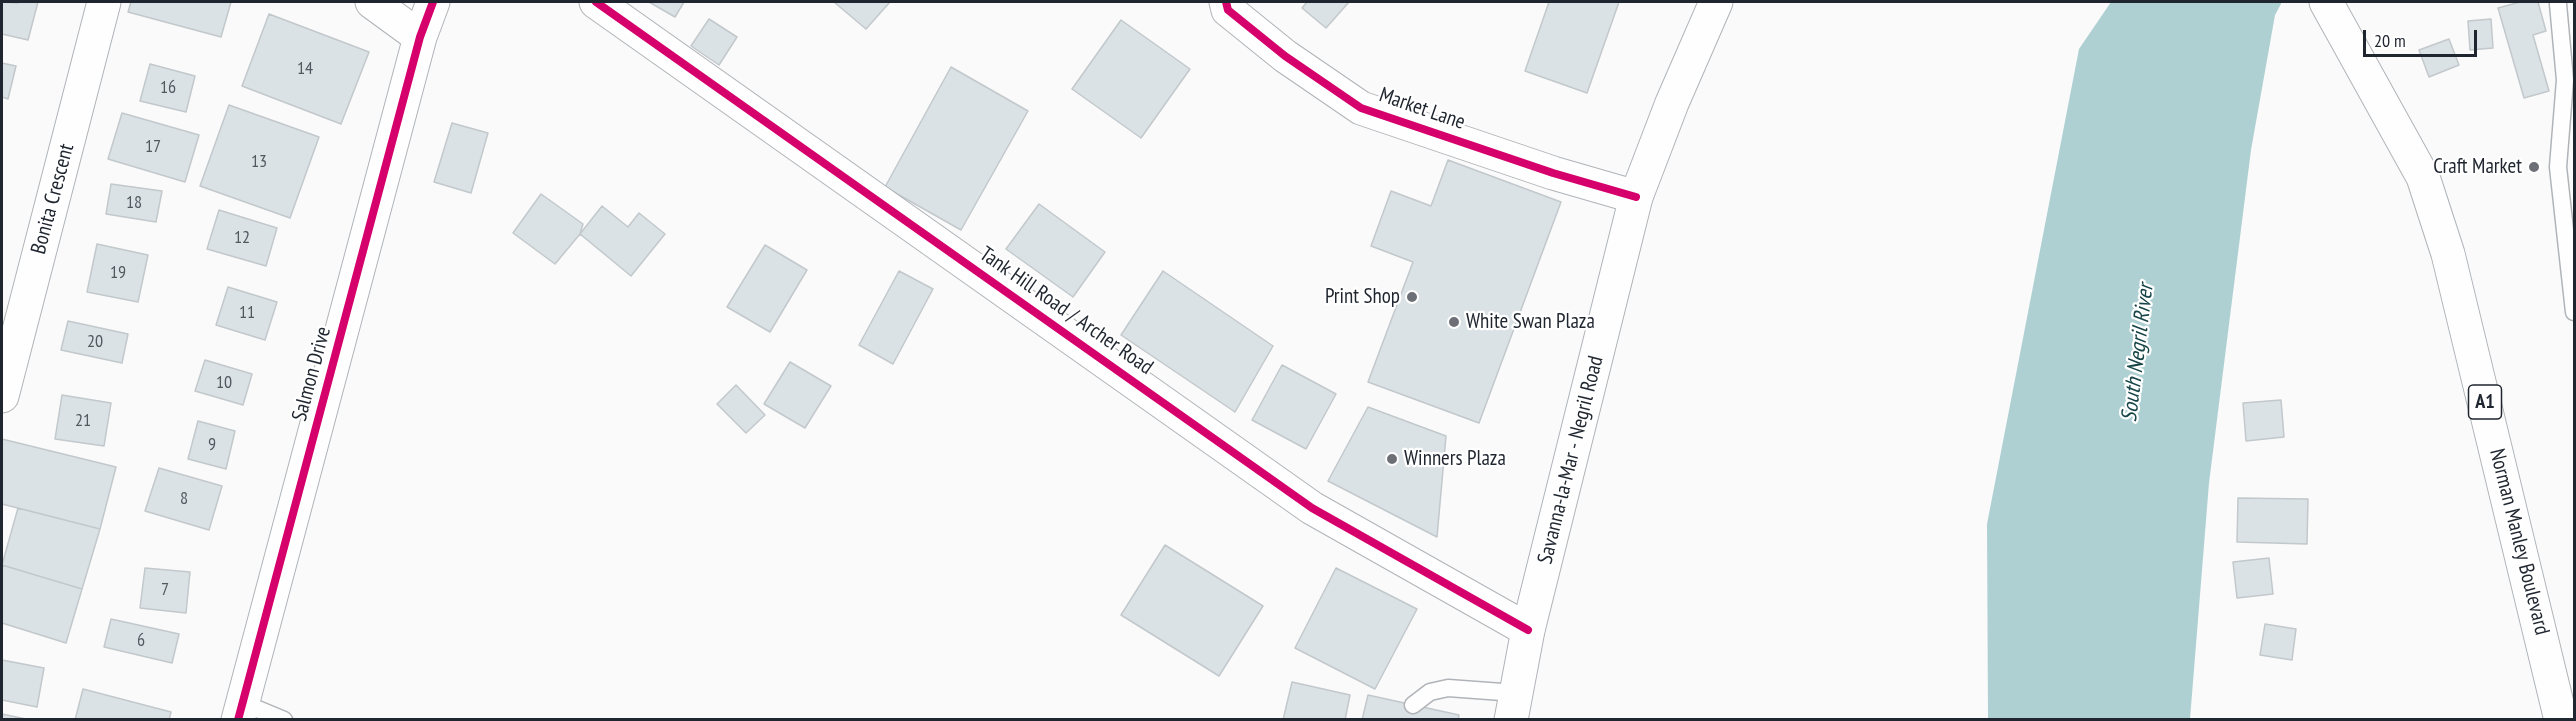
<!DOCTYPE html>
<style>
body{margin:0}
#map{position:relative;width:2576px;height:721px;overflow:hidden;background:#fafafa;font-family:"PT Sans Narrow",sans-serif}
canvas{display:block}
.frame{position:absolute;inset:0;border:3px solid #1f262f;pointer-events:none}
.scale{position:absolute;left:2363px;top:30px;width:114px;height:27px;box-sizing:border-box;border:3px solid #1f262f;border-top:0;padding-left:8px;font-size:18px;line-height:21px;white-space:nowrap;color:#1f262f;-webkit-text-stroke:4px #fff;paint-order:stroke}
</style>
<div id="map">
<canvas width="2576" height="721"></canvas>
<div class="frame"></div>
<div class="scale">20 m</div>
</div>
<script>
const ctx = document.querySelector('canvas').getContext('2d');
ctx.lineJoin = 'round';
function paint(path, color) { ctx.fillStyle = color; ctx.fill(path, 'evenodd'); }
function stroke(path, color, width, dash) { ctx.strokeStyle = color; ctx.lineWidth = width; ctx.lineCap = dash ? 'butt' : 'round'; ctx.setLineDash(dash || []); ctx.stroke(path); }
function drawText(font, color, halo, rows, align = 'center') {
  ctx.font = font + ' "PT Sans Narrow",sans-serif'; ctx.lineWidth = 4.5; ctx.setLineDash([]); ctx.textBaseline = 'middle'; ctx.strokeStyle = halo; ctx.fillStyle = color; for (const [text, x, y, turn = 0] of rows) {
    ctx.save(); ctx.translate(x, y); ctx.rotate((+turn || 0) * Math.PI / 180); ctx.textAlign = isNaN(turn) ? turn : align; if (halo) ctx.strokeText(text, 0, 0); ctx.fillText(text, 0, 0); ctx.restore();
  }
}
paint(new Path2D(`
 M2111,2H2282L2275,15L2251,150L2209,483L2190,719H1988L1987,524L2079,49Z`), '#aed0d3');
const building = new Path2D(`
 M2,2L18,3V2H38L28,40L2,34Z
 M131,2H231L221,37L128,12Z
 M649,2H684L675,17Z
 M834,2H890L866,29Z
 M1307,2H1349L1326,28L1302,8Z
 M1549,2H1619L1587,93L1525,71Z
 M2520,2H2538L2546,31L2533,35L2549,91L2524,98L2498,8Z
 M269,14L369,52L341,124L242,86Z
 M709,19L737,37L719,65L691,46Z
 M2491,19L2493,48L2470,50L2468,21Z
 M1121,20L1190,69L1141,138L1072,89Z
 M2449,39L2459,65L2429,77L2419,50Z
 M2,63L16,66L8,99L2,97Z
 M150,64L195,76L186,112L140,101Z
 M951,67L1028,111L961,230L885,187Z
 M229,105L319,137L290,218L200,186Z
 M122,113L199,135L185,182L108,159Z
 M452,123L488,133L471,193L434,182Z
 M1448,160L1561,202L1479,423L1368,382L1413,262L1371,246L1391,191L1431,206Z
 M111,184L162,191L156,222L106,214Z
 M541,194L583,224L580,234L555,264L513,233Z
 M1039,204L1105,252L1073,297L1006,249Z
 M602,206L628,227L639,213L665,234L631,276L580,234Z
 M219,210L277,228L266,266L207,249Z
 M97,244L148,255L138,302L87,292Z
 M765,245L807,270L770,332L727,307Z
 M899,271L933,289L893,364L859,345Z
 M1163,271L1273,346L1235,412L1121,335Z
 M228,287L277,302L265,340L216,325Z
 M68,321L128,334L122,363L61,350Z
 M205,360L252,374L243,405L195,391Z
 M790,362L831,386L805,428L764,404Z
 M1282,365L1336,394L1306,449L1252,420Z
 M736,385L765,415L746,433L717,404Z
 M62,395L111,403L104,446L55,439Z
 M2281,400L2284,437L2246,441L2243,403Z
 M1368,407L1446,436L1437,537L1328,481Z
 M198,421L235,431L226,469L188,459Z
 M2,439L116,467L100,529L2,504Z
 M159,468L222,486L209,530L145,511Z
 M2238,498L2308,499L2307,544L2237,542Z
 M18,508L100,529L82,589L2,565Z
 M1165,545L1263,606L1219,676L1121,615Z
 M2269,558L2273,594L2237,598L2233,562Z
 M2,565L82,589L66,643L2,623Z
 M145,568L190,572L186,613L140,608Z
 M1336,568L1417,609L1375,689L1295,648Z
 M111,619L179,634L172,663L104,647Z
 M2265,624L2296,629L2292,660L2260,655Z
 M2,660L44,668L37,707L2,700Z
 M1292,682L1350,695L1345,720H1283Z
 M83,689L171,712L169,720H75Z
 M1368,695L1459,715L1458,720H1362Z
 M2,714L26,719V720H2Z`);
paint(building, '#dbe2e5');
stroke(building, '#c2c8cb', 1.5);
const service = new Path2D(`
 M2558,4L2565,80L2558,167L2574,312
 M243,703L284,720
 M1413,705L1430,692L1448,688L1516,693`);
const minor = new Path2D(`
 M372,2L420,37
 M1226,2L1228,10L1285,56L1361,108L1553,173L1636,197
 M2,396L104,2
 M238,720L420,37L433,2`);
const tertiary = new Path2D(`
 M596,2L1312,508L1528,630`);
const primary = new Path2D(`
 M2326,2L2423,177L2448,254L2561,720
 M1511,720L1528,630L1636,197L1672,103L1716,2`);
stroke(service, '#b0b4b8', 19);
stroke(minor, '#b0b4b8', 35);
stroke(tertiary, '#b0b4b8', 35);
stroke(primary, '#b0b4b8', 35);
stroke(service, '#fefefe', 16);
stroke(minor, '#fefefe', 33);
stroke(tertiary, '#fefefe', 33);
stroke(primary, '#fefefe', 33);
stroke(new Path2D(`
 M596,2L1312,508L1528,630
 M1226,2L1228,10L1285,56L1361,108L1553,173L1636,197
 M238,720L420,37L433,2`), '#d6006c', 8);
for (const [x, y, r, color] of [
 [2534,167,6,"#6c7076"],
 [1412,297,6,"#6c7076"],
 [1454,322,6,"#6c7076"],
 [1392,459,6,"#6c7076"]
]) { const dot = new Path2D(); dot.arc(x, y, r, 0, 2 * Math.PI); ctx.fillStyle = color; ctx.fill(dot); stroke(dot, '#fff', 2); }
drawText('18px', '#515860', null, [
 ["14",305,69],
 ["16",168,88],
 ["17",153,147],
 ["13",259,162],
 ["18",134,203],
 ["12",242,238],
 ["19",118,273],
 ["11",247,313],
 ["20",95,342],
 ["10",224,383],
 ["21",83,421],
 ["9",212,445],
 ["8",184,499],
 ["7",165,590],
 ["6",141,641]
]);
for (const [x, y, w] of [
 [2485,402,33]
]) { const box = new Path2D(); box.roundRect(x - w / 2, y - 17, w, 34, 4.5); ctx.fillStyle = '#fff'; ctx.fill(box); stroke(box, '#1f262f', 1.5); }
drawText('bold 20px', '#1f262f', null, [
 ["A1",2485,402]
]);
drawText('21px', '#1f262f', '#fff', [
 ["Market Lane",1422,109,19],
 ["Bonita Crescent",53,199,-75],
 ["Tank Hill Road / Archer Road",1066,311,35],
 ["Salmon Drive",312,374,-75],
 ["Savanna-la-Mar - Negril Road",1571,460,-76],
 ["Norman Manley Boulevard",2519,542,76]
]);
drawText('21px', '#1f262f', '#fff', [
 ["Craft Market",2522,167],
 ["Print Shop",1400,297],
 ["White Swan Plaza",1466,322,"left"],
 ["Winners Plaza",1404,459,"left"]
], 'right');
drawText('italic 22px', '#164447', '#fff', [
 ["South Negril River",2138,353,-83]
]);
</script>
